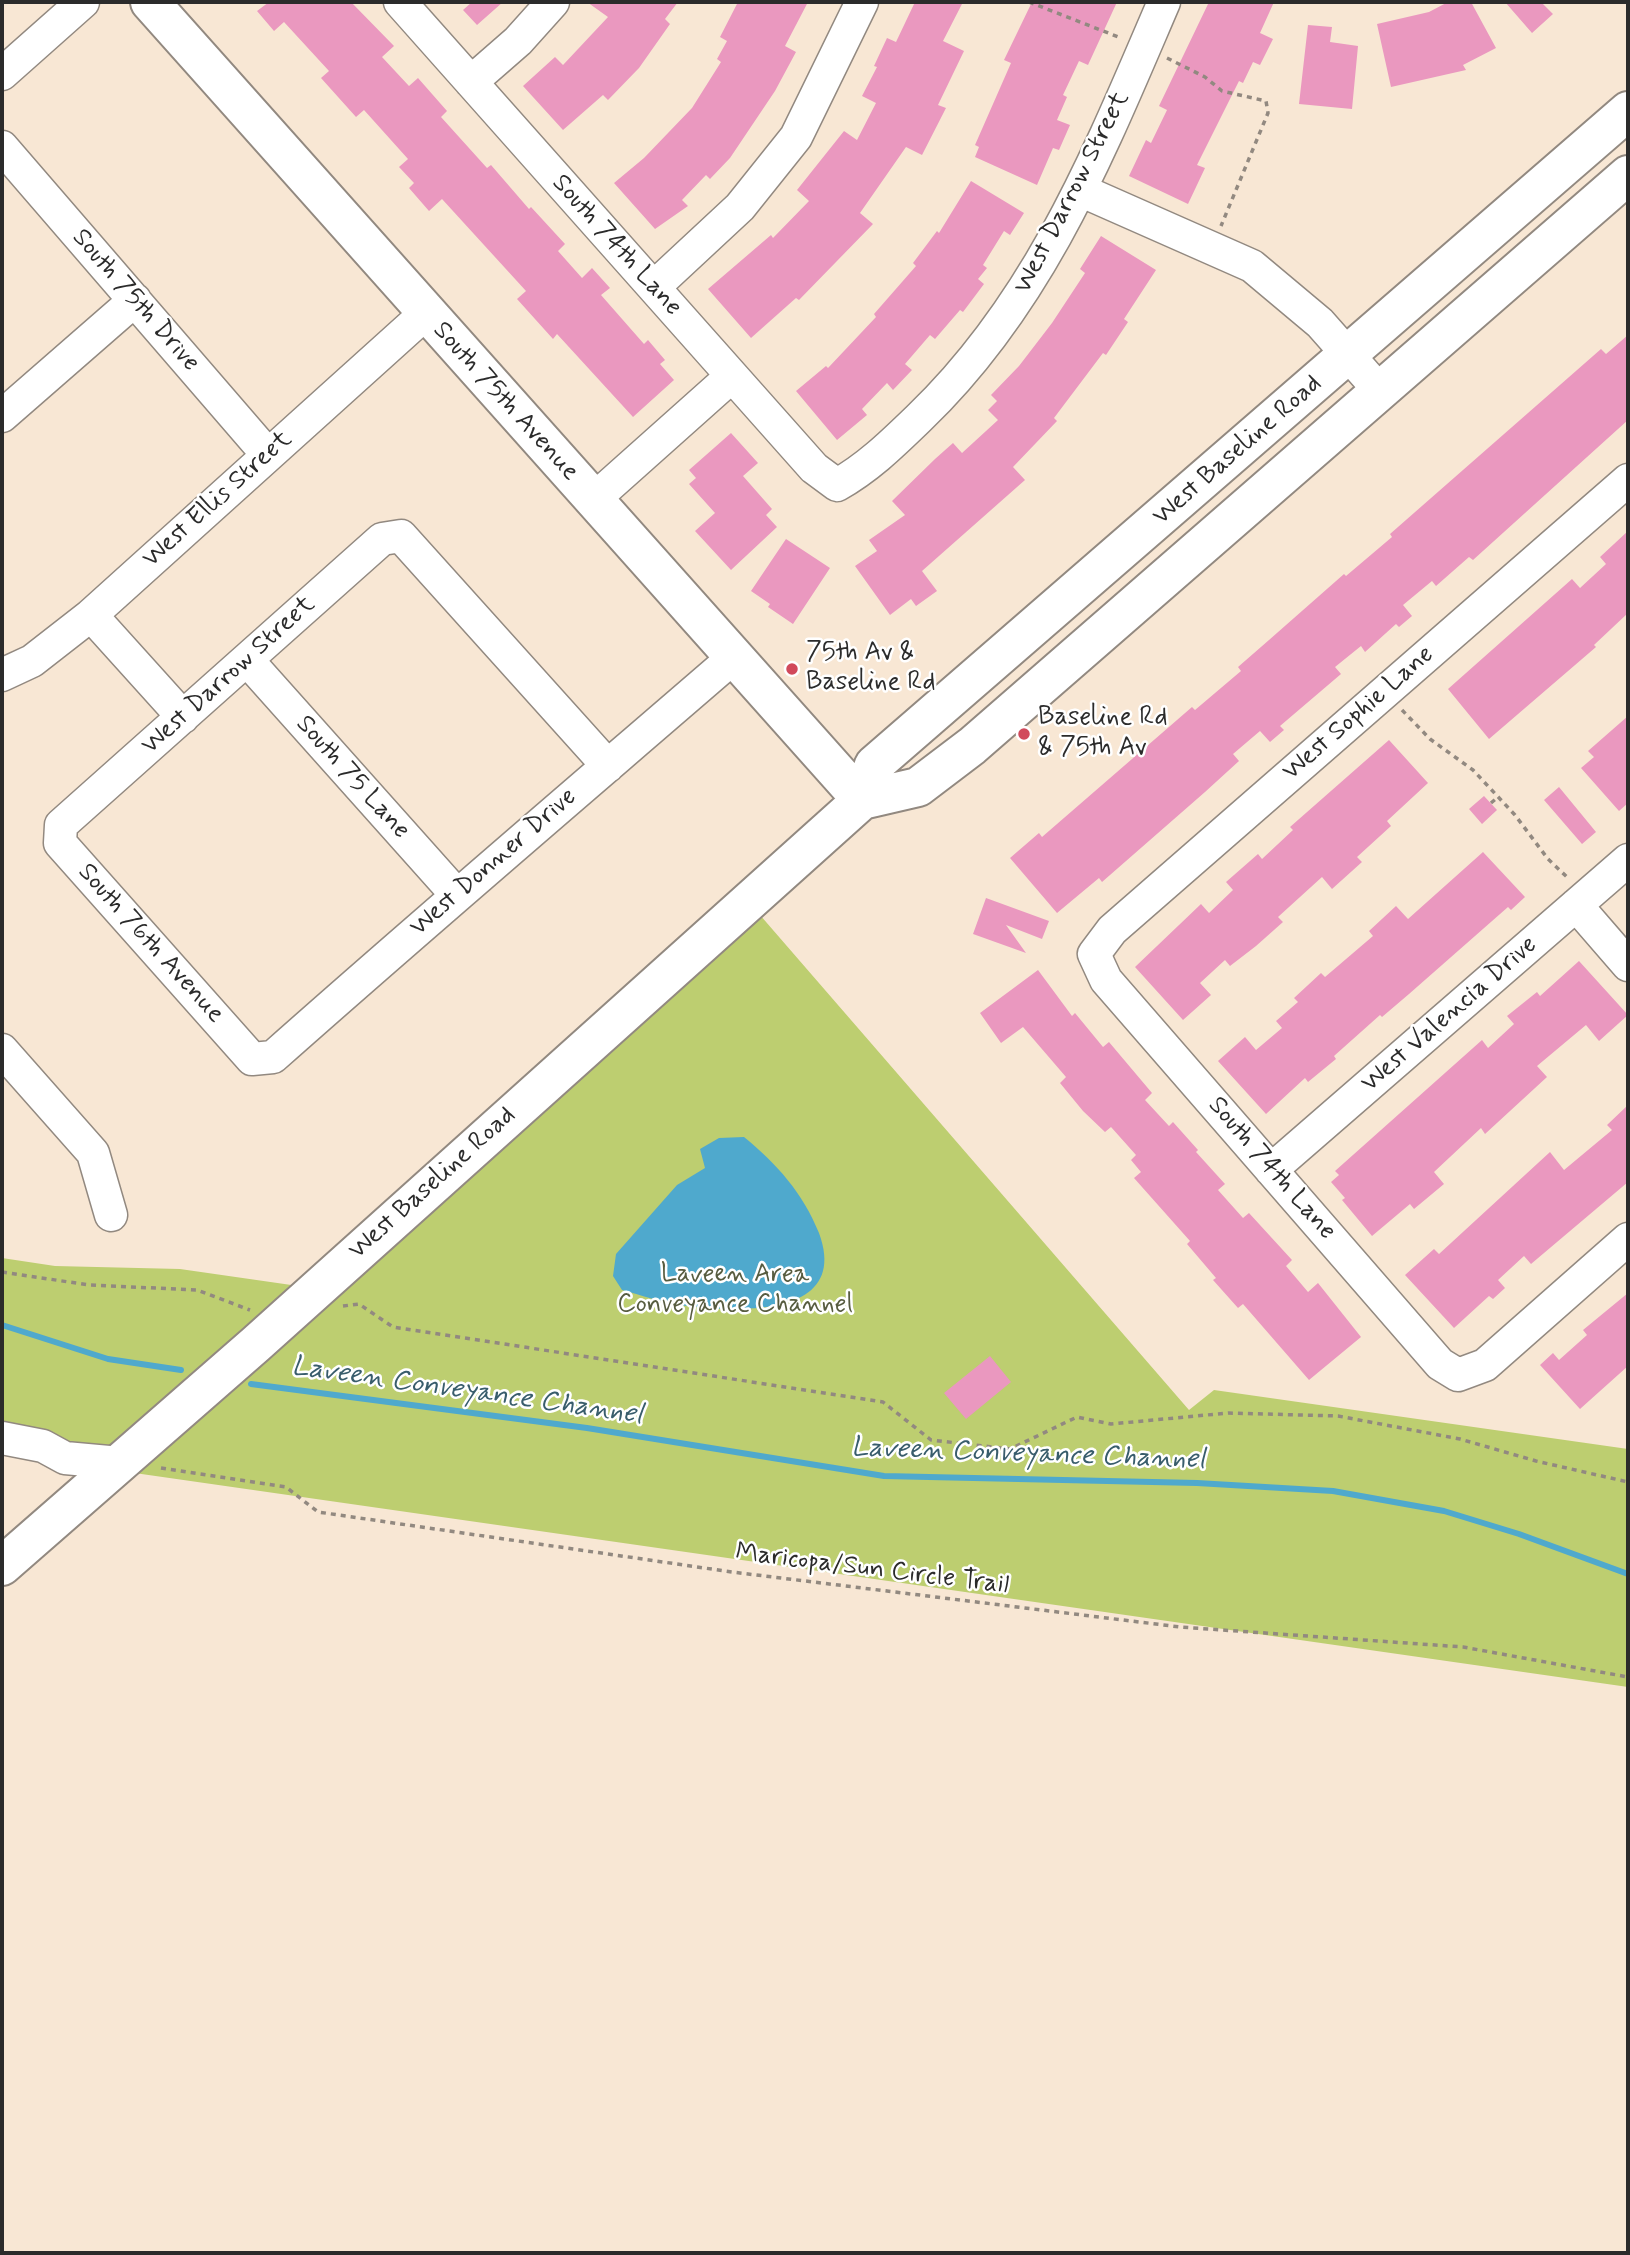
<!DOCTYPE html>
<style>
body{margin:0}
#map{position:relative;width:1630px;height:2255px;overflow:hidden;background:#f8e7d4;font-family:Mynerve,sans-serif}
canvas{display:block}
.frame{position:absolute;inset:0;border:4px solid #2b2b2b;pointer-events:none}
</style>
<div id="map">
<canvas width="1630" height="2255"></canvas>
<div class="frame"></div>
</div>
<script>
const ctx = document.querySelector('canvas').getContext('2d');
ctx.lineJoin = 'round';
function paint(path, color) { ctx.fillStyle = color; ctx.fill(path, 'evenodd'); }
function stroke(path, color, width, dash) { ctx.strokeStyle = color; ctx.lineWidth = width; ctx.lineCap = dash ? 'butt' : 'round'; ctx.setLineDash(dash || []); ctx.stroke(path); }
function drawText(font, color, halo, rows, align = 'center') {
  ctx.font = font + ' Mynerve,sans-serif'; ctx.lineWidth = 5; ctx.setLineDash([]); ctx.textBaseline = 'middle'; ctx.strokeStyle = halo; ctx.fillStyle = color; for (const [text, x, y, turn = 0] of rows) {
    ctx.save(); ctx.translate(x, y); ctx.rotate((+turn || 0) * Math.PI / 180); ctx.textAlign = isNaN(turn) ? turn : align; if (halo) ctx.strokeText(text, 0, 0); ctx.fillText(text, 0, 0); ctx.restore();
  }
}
paint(new Path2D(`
 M760,915L1189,1410L1214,1390L1628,1449V1687L2,1454V1258L55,1266L180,1269L333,1291Z`), '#bdce70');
paint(new Path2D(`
 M744,1137C777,1164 803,1193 819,1233C851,1320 733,1312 679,1305C660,1302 641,1295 622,1290L613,1276L616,1254L677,1185L705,1168L700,1149L719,1138Z`), '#4fa9cd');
stroke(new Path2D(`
 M2,1325L108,1359L181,1370
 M251,1384L587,1428L884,1476L1197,1483L1333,1491L1444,1511L1519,1534L1628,1574`), '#4fa9cd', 6);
paint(new Path2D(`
 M269,2H351L394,46L382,57L409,86L418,78L447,111L441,117L487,168L491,165L529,209L531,207L565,244L558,251L582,278L592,268L610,288L601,295L644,344L648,340L665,360L660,364L674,380L633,417L557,334L553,339L517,299L526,291L442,199L429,211L409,188L414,183L399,167L408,159L364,110L356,117L321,78L329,71L284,22L274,31L257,11Z
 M472,2H503L477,25L463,10Z
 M587,2H678L665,19L670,24L639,68L608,100L603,95L563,130L523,86L555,57L563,65L608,17Z
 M738,2H808L785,46L796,52L775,91L730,158L710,179L706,175L682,200L688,206L655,229L614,183L644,158L692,108L721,62L717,59L727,41L720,37Z
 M915,2H963L943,41L964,51L938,105L946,108L922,155L906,147L860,213L873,224L799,300L796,298L751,338L708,289L771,235L773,238L809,201L797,190L844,131L857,140L876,103L862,96L877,67L874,66L887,38L896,42Z
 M1032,2H1117L1088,65L1079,61L1063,95L1067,97L1057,120L1070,125L1059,150L1053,148L1037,185L975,157L979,147L975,145L1011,63L1004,60Z
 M1209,2H1274L1260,33L1273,39L1260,65L1253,62L1243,83L1239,81L1197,165L1205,168L1188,204L1129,176L1146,140L1151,143L1167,110L1159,106Z
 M1448,2H1471L1496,48L1463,65L1466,70L1391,87L1377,24L1429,12Z
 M1505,2H1541L1553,14L1532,33Z
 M1308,25L1332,27L1330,42L1358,46L1352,109L1299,104Z
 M971,181L1024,213L1010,235L1004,231L983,265L987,268L978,279L984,284L963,312L960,310L935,339L930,335L905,364L912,370L893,390L887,383L862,409L867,415L837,440L796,391L826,366L828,368L876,317L874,314L916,266L913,263L937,231L939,233Z
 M1101,236L1156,270L1124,319L1128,322L1106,355L1103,353L1054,418L1057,421L1013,467L1025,480L922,571L937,591L916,606L911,599L890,615L855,566L877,551L869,540L905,515L892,501L935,459L953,443L962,453L998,420L988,410L997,401L991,395L1019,366L1052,323L1085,273L1080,269Z
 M1628,335V420L1473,560L1469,557L1436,586L1432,581L1403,605L1412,616L1399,627L1396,624L1365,652L1361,646L1335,667L1341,674L1280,726L1284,730L1270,742L1260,731L1233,754L1239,761L1205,792L1102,882L1099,878L1057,913L1010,858L1039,833L1042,837L1192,707L1195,710L1241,671L1238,667L1269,640L1344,574L1346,576L1392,537L1390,534L1601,349L1606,354Z
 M731,433L758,463L743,476L772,509L766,515L777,527L731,570L695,531L715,513L689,484L696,478L689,470Z
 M1628,531V613L1594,645L1596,647L1489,739L1448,689L1572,579L1580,588L1606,564L1600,557Z
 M786,539L830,568L793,624L768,607L770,604L751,591Z
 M1628,716V803L1619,811L1581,768L1594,757L1588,751Z
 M1389,740L1428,783L1387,821L1391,826L1357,857L1362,862L1332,889L1322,877L1278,917L1283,922L1256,946L1230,966L1225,960L1200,983L1211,995L1183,1020L1135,967L1201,904L1209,913L1233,890L1226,882L1258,854L1262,859L1293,830L1290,827Z
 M1559,787L1596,832L1582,844L1544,800Z
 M1484,796L1497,810L1482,824L1469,809Z
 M1483,852L1525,897L1511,910L1508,907L1409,994L1382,1017L1380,1015L1334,1056L1336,1059L1308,1082L1305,1078L1266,1114L1218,1061L1245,1037L1256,1050L1282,1028L1276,1021L1298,1002L1294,998L1321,973L1325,977L1373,936L1369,931L1396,906L1408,919Z
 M986,898L1049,921L1042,939L1006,925L1026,953L973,934Z
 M1579,961L1628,1015L1599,1041L1586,1025L1537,1066L1547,1077L1485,1134L1481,1128L1434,1172L1444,1184L1414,1209L1410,1204L1372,1236L1342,1200L1345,1198L1331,1182L1339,1175L1335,1171L1482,1040L1488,1048L1514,1024L1507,1016L1537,992L1540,996Z
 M1038,970L1072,1016L1075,1013L1103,1047L1109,1042L1152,1093L1145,1100L1169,1126L1173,1122L1198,1150L1196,1152L1225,1184L1218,1190L1243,1218L1249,1213L1292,1260L1286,1266L1308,1292L1318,1283L1361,1337L1309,1380L1243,1304L1238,1308L1213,1280L1216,1278L1187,1244L1190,1241L1134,1178L1141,1172L1131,1160L1136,1155L1111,1127L1105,1132L1083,1111L1060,1083L1066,1077L1023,1027L1001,1043L980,1013Z
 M1628,1105V1182L1531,1264L1524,1256L1498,1280L1505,1288L1493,1299L1489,1296L1454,1328L1405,1275L1434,1249L1439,1254L1550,1152L1564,1170L1612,1130L1607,1125Z
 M1628,1293V1366L1580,1409L1540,1365L1553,1353L1559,1360L1587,1335L1583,1330Z
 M990,1356L1011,1382L966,1419L944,1393Z`), '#ea98bf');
const minor = new Path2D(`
 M400,2L814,468L837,485C869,467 893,443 919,418C1040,302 1099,153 1164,2
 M2,74L83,2
 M471,82L518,41L553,2
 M2,147L268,455
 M1080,190L1252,266L1320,323L1380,391
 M654,287L740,207L796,137L862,2
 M2,416L135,300
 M1628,480L1112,930L1094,954L1106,980L1440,1364L1458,1375L1485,1365L1628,1239
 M593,500L732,376
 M91,615L183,717
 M248,661L456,894
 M2,675L32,661L91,615L426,313
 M608,766L401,536L382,539L61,825L60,843L252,1059L273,1057C425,922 580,790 734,657
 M1576,905L1628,965
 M2,1050L93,1153L111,1215
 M1271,1170L1628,860
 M2,1438L43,1446L65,1458L120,1463`);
const major = new Path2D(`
 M150,2L862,800
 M862,800L874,765L1628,111
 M2,1566L256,1344L862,800L918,787L972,746L1628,175`);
stroke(minor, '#928980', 35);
stroke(major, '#928980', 42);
stroke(new Path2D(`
 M1029,2L1121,38
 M1167,58L1205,77L1222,91L1266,101L1268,113L1221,226
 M1402,710L1430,739L1473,770L1515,815L1548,859L1568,878
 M1491,803L1498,797
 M2,1272L89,1285L197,1290L250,1310
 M343,1306L359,1304L393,1327L883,1402L931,1440L1010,1449L1077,1417L1111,1424L1228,1413L1338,1416L1460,1439L1536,1461L1628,1482
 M161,1468L286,1487L318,1512L732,1572L1180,1627L1463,1647L1628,1677`), '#928980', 3.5, [5, 5]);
stroke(minor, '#fff', 32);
stroke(major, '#fff', 38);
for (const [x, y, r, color] of [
 [792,669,7,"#d1495b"],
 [1024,734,7,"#d1495b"]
]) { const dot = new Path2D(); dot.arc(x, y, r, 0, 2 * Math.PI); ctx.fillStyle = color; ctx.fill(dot); stroke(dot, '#fff', 2.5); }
drawText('26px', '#2b2b2b', '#fff', [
 ["West Darrow Street",1073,193,-63],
 ["South 74th Lane",616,246,48],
 ["South 75th Drive",135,301,49],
 ["South 75th Avenue",505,402,48],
 ["West Baseline Road",1238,451,-41],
 ["West Ellis Street",218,500,-42],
 ["West Darrow Street",229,676,-42],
 ["West Sophie Lane",1359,714,-41],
 ["South 75 Lane",352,778,48],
 ["West Donner Drive",494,863,-41],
 ["South 76th Avenue",150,944,48],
 ["West Valencia Drive",1450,1015,-41],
 ["South 74th Lane",1271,1169,49],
 ["West Baseline Road",433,1184,-42],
 ["Maricopa/Sun Circle Trail",872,1570,7]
]);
drawText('26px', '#2b2b2b', '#fff', [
 ["75th Av &",806,654],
 ["Baseline Rd",806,684],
 ["Baseline Rd",1038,719],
 ["& 75th Av",1038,749]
], 'left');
drawText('26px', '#575c40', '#fff', [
 ["Laveen Area",735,1276],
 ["Conveyance Channel",735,1306]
]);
drawText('italic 28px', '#395d6c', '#fff', [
 ["Laveen Conveyance Channel",467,1392,8],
 ["Laveen Conveyance Channel",1028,1455,2]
]);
</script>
